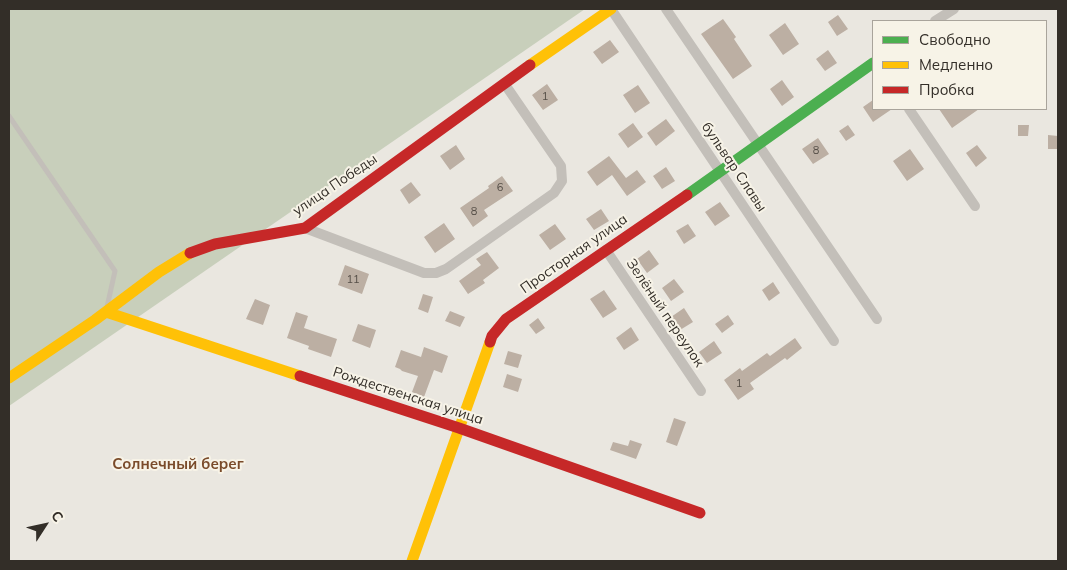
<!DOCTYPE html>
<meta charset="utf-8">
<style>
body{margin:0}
#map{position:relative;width:1067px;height:570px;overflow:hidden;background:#eae7e0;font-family:Mulish,sans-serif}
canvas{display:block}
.frame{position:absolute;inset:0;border:10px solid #332e28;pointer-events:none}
.legend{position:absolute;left:872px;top:20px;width:175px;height:90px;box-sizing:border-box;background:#f7f3e7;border:1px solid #a9a49b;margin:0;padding:6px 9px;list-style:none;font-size:15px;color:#332e28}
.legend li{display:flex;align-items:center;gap:10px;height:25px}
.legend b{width:25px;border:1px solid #a9a49b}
.north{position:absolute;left:20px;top:500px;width:50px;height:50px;-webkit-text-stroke:4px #f7f3e7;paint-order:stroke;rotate:55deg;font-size:14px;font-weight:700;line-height:20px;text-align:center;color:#332e28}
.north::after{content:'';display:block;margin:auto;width:18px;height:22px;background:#332e28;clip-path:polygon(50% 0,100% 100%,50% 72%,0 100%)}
</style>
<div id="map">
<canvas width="1067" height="570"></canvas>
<div class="frame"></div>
<ul class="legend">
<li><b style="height:6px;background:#4caf50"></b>Свободно</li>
<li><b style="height:6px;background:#ffc107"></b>Медленно</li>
<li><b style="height:6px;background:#c62828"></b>Пробка</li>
</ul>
<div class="north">С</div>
</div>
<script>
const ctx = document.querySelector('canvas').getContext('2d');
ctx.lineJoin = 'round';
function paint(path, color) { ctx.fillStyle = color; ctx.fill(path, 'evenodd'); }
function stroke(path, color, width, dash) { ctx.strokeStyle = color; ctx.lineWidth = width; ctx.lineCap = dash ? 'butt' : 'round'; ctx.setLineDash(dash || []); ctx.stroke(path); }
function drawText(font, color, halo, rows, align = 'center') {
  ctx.font = font + ' Mulish,sans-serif'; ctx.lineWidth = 4; ctx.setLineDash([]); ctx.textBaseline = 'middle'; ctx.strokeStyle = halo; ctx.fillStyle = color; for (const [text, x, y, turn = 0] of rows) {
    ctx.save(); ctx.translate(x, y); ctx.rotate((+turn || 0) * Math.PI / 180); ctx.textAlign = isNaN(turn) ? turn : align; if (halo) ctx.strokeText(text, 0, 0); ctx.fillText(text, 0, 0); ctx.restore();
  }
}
paint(new Path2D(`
 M9,9H585L9,406Z`), '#c8cfbb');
paint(new Path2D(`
 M838,15L848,29L837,36L828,22Z
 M723,19L736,37L734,39L752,66L733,79L701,34Z
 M785,23L799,44L783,55L769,35Z
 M610,40L619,52L602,64L593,52Z
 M828,50L837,63L825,71L816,59Z
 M782,80L794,97L782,106L770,89Z
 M547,84L558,100L543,110L532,95Z
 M638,85L650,103L635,113L623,95Z
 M873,100V109H892L873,122L863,107Z
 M939,109H979L952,128Z
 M666,119L675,131L656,146L647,133Z
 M633,123L643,137L628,148L618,134Z
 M848,125L855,135L846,141L839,131Z
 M1018,125H1029L1028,136H1018Z
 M1048,135L1058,136V149H1048Z
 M818,138L829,154L813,164L802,149Z
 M456,145L465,159L450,170L440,156Z
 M977,145L987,158L976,167L966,153Z
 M910,149L924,169L907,181L893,161Z
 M609,156L626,178L637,170L646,182L627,196L612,175L597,186L587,172Z
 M666,167L675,181L662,189L653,176Z
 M502,176L513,191L484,210L488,216L473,227L460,208L489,188L488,186Z
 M411,182L421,195L409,204L400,190Z
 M720,202L730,216L715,226L705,212Z
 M601,209L609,221L594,230L586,219Z
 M444,223L455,239L435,253L424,237Z
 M555,224L566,239L550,250L539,235Z
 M688,224L696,236L684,244L676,231Z
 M649,250L659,264L647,273L637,259Z
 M487,252L499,268L483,280L485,283L468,294L459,281L481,265L476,259Z
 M345,265L369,274L362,294L338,285Z
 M674,279L684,292L671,301L662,288Z
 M773,282L780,293L769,301L762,290Z
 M604,290L617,309L603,318L590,299Z
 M423,294L433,297L428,313L418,309Z
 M255,299L270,305L263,325L246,319Z
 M684,308L693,322L680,330L671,317Z
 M450,311L465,317L460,327L445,321Z
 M296,312L308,316L304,328L337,339L331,357L308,349L309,346L287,338Z
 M728,315L734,324L722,333L715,324Z
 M538,318L545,328L536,334L529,325Z
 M358,324L376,330L370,348L352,341Z
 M631,327L639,340L624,350L616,338Z
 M795,338L802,348L787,360L785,358L750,383L754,389L738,400L724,380L740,368L742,371L767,353L770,356Z
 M714,341L722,353L707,363L699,352Z
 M424,347L448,356L442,373L434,370L424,397L412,392L418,376L402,371L400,369L395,367L401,350L421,357Z
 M508,351L522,355L518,368L504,364Z
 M507,374L522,379L518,392L503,387Z
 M674,418L686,422L677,446L666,442Z
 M630,440L642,444L636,459L610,450L613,442L628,446Z`), '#bcafa3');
stroke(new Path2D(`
 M9,116L115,271L107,307`), '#c3bfb9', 5);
stroke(new Path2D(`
 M611,9L834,341
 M666,9L877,319
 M935,21L954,9
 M909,109L975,206
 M305,228L424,273H436L446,269L554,193L562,181L561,166L504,83
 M606,250L701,391`), '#c3bfb9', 10);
stroke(new Path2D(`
 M687,195L873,63`), '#4caf50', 11);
stroke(new Path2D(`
 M530,65L611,9
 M106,312L300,376
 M9,378L95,320L159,272L190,253
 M412,561L490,342`), '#ffc107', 11);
stroke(new Path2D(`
 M190,253L215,244L305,228L530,65
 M490,342L492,336L506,319L687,195
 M300,376L459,428L700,513`), '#c62828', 11);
drawText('11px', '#554e47', null, [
 ["1",545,97],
 ["8",816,151],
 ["6",500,188],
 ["8",474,212],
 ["11",353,280],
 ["1",739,384]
]);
drawText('14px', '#332e28', '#f7f3e7', [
 ["бульвар Славы",734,167,56],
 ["улица Победы",335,185,-34],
 ["Просторная улица",574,254,-35],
 ["Зелёный переулок",665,313,56],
 ["Рождественская улица",408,396,18]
]);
drawText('bold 15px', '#7a4b2a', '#f7f3e7', [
 ["Солнечный берег",178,464]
]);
</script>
